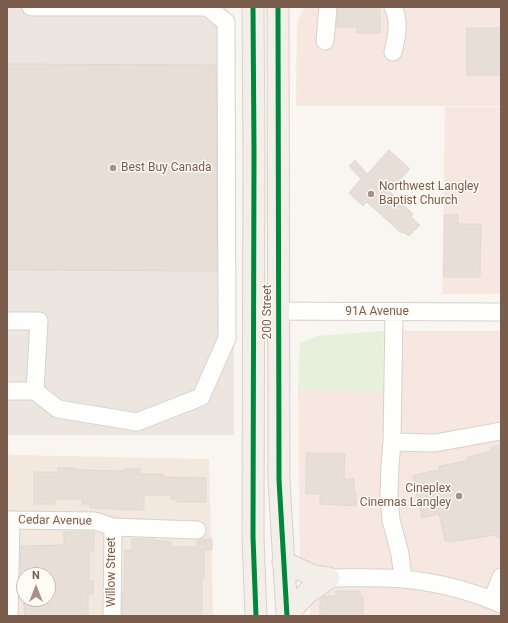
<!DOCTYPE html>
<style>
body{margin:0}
#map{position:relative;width:508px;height:623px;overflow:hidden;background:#f9f5f0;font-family:Roboto,sans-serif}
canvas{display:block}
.frame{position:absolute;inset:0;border:8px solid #7a5c4d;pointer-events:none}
.north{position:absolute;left:16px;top:567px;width:40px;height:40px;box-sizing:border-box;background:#fffaf3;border:1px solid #cabbb1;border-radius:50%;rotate:0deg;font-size:11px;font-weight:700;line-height:16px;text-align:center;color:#7a5c4d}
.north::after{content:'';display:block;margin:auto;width:14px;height:18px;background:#a69286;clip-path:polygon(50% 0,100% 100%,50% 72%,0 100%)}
</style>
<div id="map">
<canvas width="508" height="623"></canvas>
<div class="frame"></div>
<div class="north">N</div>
</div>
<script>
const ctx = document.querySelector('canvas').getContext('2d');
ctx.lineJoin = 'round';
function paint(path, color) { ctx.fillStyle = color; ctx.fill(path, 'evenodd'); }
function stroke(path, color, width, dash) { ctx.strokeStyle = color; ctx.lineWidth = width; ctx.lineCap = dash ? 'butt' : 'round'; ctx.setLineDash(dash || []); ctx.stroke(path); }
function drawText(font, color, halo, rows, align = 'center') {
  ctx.font = font + ' Roboto,sans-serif'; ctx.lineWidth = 3; ctx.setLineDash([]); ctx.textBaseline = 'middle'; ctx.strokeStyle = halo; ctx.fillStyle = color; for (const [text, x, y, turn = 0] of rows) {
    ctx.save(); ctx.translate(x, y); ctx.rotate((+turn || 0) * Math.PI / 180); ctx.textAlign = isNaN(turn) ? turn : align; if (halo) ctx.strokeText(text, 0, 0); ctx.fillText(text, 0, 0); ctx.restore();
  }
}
paint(new Path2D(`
 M7,455L209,459L213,616H7ZM24,575H48V599H24Z`), '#f2e8de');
paint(new Path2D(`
 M304,7H501V106H296L297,27L300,16Z
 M445,107H501V294H442Z
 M383,331H501V616H310V605L300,555L298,390L384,392Z`), '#f6e8e1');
paint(new Path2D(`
 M7,7H226L233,19L234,435H7Z`), '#ede5e0');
paint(new Path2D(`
 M383,331L384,392L298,390L300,344L316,336Z`), '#e7f0db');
const building = new Path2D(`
 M338,7H380V33H357V27H337Z
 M467,28H501V75H467Z
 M7,64L216,65L217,271L7,270Z
 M389,150L410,169L389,191L413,214L411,217L420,225L409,236L403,232L402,233L398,230L367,202L363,206L349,193L361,179L349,166L355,160L367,174Z
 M445,215H458V224H481L480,277H444Z
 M501,445V539L495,535L450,542L445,540L439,514L422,518L413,479L414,475L439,470L440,466L466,461L468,457L489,452L492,447Z
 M307,453L345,454L344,479H354V491H356V506L320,504V494L306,493Z
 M58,468H75V470L124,471V469H140V474H163V477L206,478V502H177V499H171V495H144V510L90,508V504H82V499H55V504H34V472H58Z
 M64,532H94V551H89V581H93V594H88V616H25L23,599H48V575H21L20,546L64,545Z
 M132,539H154V540L171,542V547H197V540L212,539V550H204V578H202V616H122V592H124L125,550H132Z
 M336,591H360V596H363V616H320V599L324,596H336Z`);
paint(building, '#e6ded7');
stroke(building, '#e2d8d2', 1);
const minor = new Path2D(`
 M393,7C400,21 397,37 393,52
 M325,41L328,7
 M253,311L501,312
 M394,312L392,442L390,466L389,497L391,520L400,554L403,579
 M7,321H39L35,391
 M7,391H35L58,409L137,422L201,397L227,338L226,22L207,7H31
 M392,442L435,443L501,431
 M7,520L95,521L113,527L197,530
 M329,578C354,578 378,577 403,579C436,582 471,591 501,604
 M492,600L501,577
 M9,616L11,520
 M112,616L113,527`);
const major = new Path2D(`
 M253,7L254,152L253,537L256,616
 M278,7L279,480L287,616
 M283,562L314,576L329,578
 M287,615L307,593L329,578`);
stroke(minor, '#d7d1cb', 19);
stroke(major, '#dad1cc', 23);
stroke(minor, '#fefefd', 17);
stroke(major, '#f3eee8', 21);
stroke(new Path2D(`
 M253,7L254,152L253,537L256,616
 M278,7L279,480L287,616`), '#00873e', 5);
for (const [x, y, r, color] of [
 [113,168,4,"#a69286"],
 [371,194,4,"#a69286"],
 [459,496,4,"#a69286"]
]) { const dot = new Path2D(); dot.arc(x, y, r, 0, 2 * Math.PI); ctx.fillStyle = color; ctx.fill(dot); stroke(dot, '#fffaf3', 1.5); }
drawText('12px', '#7a5c4d', '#fffaf3', [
 ["Best Buy Canada",121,168],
 ["Northwest Langley",379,187],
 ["Baptist Church",379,201],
 ["Cineplex",451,489,"right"],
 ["Cinemas Langley",451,503,"right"]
], 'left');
drawText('12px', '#7a5c4d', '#fffaf3', [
 ["200 Street",268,312,-90],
 ["91A Avenue",377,312],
 ["Cedar Avenue",55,521,1],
 ["Willow Street",112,572,-90]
]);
</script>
